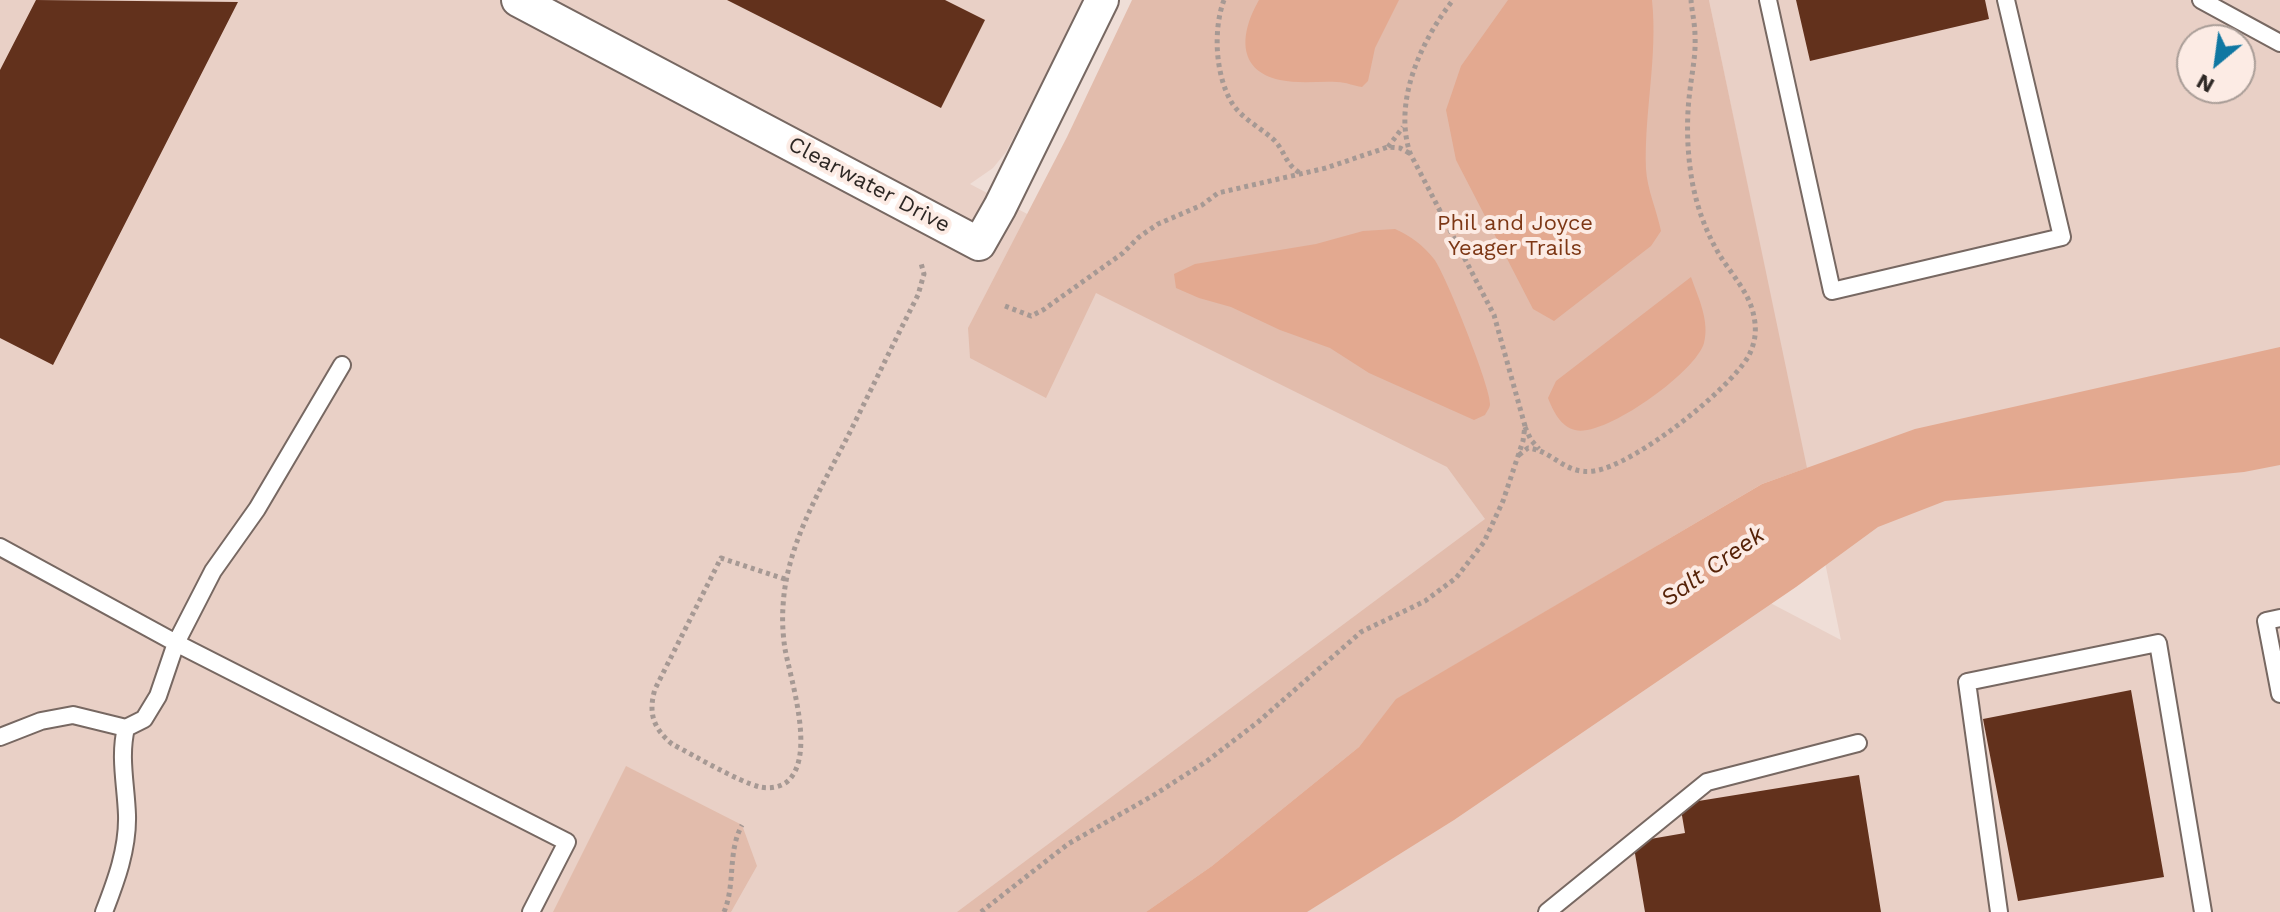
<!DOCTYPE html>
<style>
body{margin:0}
#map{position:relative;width:2280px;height:912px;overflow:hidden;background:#efded7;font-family:"Work Sans",sans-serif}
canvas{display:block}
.north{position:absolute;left:2176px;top:24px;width:80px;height:80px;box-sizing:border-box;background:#fcebe4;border:2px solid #a99d97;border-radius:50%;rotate:209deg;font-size:22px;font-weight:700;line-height:32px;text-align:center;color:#2d2724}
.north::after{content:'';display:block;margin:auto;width:28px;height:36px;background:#0f77a2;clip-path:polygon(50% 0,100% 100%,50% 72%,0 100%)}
</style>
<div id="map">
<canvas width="2280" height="912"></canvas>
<div class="north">N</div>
</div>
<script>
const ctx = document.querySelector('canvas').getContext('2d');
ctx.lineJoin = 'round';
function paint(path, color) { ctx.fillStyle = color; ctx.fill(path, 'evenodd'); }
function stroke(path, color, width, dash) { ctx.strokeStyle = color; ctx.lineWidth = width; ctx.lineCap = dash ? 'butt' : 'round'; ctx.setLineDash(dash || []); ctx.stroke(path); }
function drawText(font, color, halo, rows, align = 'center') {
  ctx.font = font + ' "Work Sans",sans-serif'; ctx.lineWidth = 8; ctx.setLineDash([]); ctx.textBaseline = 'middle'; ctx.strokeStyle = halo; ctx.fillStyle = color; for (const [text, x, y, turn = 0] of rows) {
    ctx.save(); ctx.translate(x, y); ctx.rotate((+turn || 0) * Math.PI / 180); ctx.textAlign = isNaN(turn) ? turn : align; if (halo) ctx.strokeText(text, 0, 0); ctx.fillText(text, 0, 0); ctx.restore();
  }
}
paint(new Path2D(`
 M0,0H1084L1006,152L993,168L970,184L1841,640L1709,0H2280V912H0ZM2192,40H2240V88H2192Z`), '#e9d0c6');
paint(new Path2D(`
 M1132,0H1709L1807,468L1762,484L1397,699L1359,747L1212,866L1146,912H957L1485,519L1447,467L1096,293L1046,398L970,358L968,328L1067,137Z
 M626,766L742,825L757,866L731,912H553Z`), '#e2bcac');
paint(new Path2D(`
 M1259,0H1399L1375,48L1368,81L1362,87C1354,86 1346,82 1337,82C1319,81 1299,84 1280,80C1235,70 1241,31 1259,0Z
 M1508,0H1652C1658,57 1644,112 1646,169C1647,189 1657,211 1661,231L1651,246L1554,321L1533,309L1456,160L1446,110L1461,66Z
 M1395,229C1411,236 1423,245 1434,259C1445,273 1491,388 1490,404C1490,408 1487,411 1485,415L1474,420L1369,373L1330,348L1280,330L1231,307L1199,298L1176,288L1174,274L1195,264L1316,244L1363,231Z
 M1691,277C1698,297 1710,321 1704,343C1696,372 1604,438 1575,430C1561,427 1553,411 1548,398L1556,381Z
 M2280,347V465L2244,472L1945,501L1878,527L1796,587L1454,820L1307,912H1146L1212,866L1359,747L1396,699L1762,484L1915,429Z`), '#e3a990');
paint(new Path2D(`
 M36,0L238,2L53,365L0,338V70Z
 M727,0H945L985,20L941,108Z
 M1796,0H1985L1989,19L1810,61Z
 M2131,690L2164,877L2018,901L1983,719Z
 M1859,775L1881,912H1645L1633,842L1685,833L1680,804Z`), '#62311c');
const lane = new Path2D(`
 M1768,0L1832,291L2062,237L2006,0
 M2201,0L2280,43
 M0,547L176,643L567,842L531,912
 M2280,618L2266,621L2280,694
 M0,737L41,721L73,715L126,728L144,719L158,696L176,643L213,571L257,509L342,365
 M104,912C116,881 128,849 127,815C126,785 119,757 126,728
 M1547,912L1707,782L1858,743
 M1999,912L1967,682L2158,643L2203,912`);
const street = new Path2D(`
 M518,0L979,244L1000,207L1102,0`);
stroke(lane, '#776862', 20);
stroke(street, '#776862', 36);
stroke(new Path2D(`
 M1224,0C1213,29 1215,75 1232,103C1242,119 1260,127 1274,140C1285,151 1285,164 1300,173
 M1388,147L1403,127
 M1005,306L1031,316L1043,310L1123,253L1139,237L1158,224L1202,205L1218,193L1326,168L1388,147L1400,148L1409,153
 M1525,427L1531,440L1539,449
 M1519,455L1528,448C1554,451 1564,475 1594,471C1634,465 1727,392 1748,357C1755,344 1757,331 1754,317C1750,293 1731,274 1719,254C1705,230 1697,207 1692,181C1687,151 1686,120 1690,90C1692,72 1696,55 1695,36C1695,24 1692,12 1691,0
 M785,579L721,558L655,689C648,713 653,728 672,744C695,756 737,781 760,787C770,789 782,787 789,780C815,753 791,681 785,649C783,636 782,621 783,607C786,544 822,487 850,432C873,386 895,340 918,295L924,274L921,263
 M724,912C736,883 727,853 742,825
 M981,912L1068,844L1154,795L1207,761L1258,722L1361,632L1425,601L1456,578L1484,542L1503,501L1523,441L1525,426L1494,315L1410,153C1393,101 1421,41 1453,0`), '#a69994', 5, [4, 4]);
stroke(lane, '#fff', 16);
stroke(street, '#fff', 32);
drawText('22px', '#2d2724', '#fcebe4', [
 ["Clearwater Drive",869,185,28]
]);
drawText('22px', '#7d3715', '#fcebe4', [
 ["Phil and Joyce",1515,224],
 ["Yeager Trails",1515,249]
]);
drawText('italic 24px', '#562207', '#fcebe4', [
 ["Salt Creek",1713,567,-35]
]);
</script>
